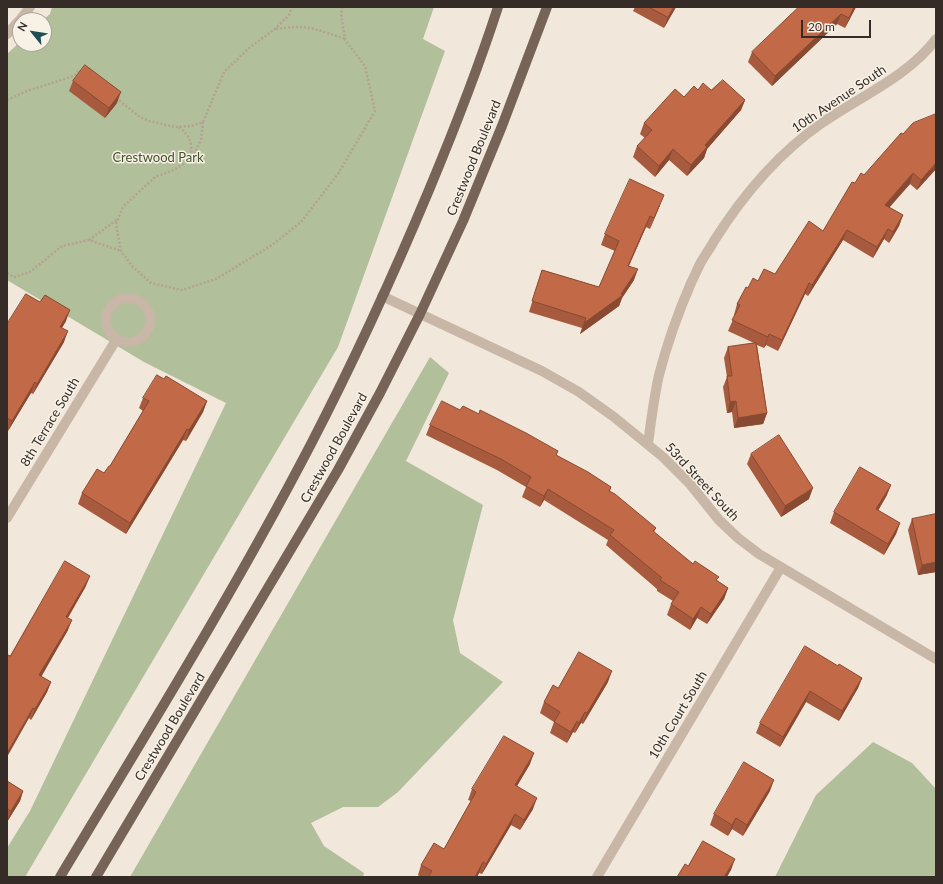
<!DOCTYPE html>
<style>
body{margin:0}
#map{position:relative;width:943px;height:884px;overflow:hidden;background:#f1e7da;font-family:Lato,sans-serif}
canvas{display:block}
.frame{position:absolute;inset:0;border:8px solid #352c27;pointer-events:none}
.north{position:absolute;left:12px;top:12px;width:40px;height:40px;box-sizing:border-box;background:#f8f1e6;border:1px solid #aaa29a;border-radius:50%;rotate:300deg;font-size:11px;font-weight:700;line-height:16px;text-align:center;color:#352c27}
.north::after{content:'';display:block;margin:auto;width:14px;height:18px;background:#1e4f55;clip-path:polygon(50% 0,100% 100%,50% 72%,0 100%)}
.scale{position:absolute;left:801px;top:20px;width:70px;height:18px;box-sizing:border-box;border:2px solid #352c27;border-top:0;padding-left:5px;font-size:12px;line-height:14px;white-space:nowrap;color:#352c27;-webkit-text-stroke:3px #f8f1e6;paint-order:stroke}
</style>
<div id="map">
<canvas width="943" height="884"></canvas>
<div class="frame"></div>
<div class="north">N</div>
<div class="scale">20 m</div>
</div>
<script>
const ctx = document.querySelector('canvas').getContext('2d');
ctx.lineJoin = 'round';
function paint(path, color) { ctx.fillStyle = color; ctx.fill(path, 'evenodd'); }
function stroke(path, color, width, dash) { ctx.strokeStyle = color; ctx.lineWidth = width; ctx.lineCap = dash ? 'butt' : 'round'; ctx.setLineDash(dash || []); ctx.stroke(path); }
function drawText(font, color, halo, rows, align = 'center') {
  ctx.font = font + ' Lato,sans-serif'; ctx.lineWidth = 3; ctx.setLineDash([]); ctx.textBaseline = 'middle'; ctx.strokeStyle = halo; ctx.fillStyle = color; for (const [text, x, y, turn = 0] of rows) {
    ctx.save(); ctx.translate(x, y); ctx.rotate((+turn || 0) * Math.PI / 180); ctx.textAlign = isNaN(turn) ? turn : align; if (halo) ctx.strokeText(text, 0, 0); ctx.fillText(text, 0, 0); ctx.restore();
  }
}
paint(new Path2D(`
 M52,7H434L423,39L445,51L338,347L25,877H7V848L30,811L226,403L144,362L7,280V54L20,42V44H44V20H43L50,14Z
 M430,357L449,373L406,461L483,505L453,620L460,653L503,682L398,792L378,807H343L311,823L324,846L364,873L363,877H130Z
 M873,742L912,763L936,789V877H775L816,795Z`), '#b1bf9b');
stroke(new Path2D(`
 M276,29C283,28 291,27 298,27C314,27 330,34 345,39
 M116,98L140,117L149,121L175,127L191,126L203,122L224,72L249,48L275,29L289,15L292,7
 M7,100L27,91L74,76L80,70L83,73
 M203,122L201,140L194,154L185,163L174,170L155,177L123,207L116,224L121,251L132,266L151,283L182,290L216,279L272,245L301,222L338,174L375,111L365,66L345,40L341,14L342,7
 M179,127C190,136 192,142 191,156
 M89,240L118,219
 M7,273L14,277L30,272L62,246L89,240L121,251`), '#b4a191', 2.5, [2, 2]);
stroke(new Path2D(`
 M20,20L30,7
 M7,34L20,20
 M382,296L542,371L579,392L614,417L663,457L690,484L719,520L738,538L759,554L936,659
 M106 320a22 22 0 1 1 44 0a22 22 0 1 1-44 0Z
 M648,444C651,421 654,397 659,375C667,344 678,313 691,283C694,277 697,270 700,264C704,256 710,249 714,241C743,195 777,154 822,123C859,97 909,76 936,39
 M7,518L116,340
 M597,877L781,567`), '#c8b7a7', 10);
stroke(new Path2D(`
 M60,877C146,734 234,592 311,444C354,361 393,276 429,190C454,130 478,69 498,7
 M96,877L338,470L380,393L420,314L463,221L502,126L547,7`), '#766458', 10);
paint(new Path2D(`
 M635,7H676L664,28L633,11Z
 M799,7H856L845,28L837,24L772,86L748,62L752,52Z
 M73,81L117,103L105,118L69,91Z
 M698,90H711L745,100L741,110L707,149L704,158L687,176L669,160L655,177L633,157L637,146L645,138L640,134L644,123L684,97Z
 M936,169L917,190L910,184L889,207L903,215L899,226L889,243L884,239L873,258L843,240L808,296L805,294L778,351L766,345L764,348L757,345L767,413L763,424L734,428L732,412L727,413L723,387L727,377L724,358L728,347L754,343L728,331L735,315H734L737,304L748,288L758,281L775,274L823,231L855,183L864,175Z
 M660,205L650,229L646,227L629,266L634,280L622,298L619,306L580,334L582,328L529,312L542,270L599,287L615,251L601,245L605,234Z
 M66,321L62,328L64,342L33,394L31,393L8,431H7V324Z
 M164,379L207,401L203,412L186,441L183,440L126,534L78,504L82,493L104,473L110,466L143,411L139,408L143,398Z
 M460,410L556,455L611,487L610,491L656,528L654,532L693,564L728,588L724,599L707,624L697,618L690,630L667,615L671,604L673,601L657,591V589L606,545L608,540L544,500L540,507L522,497L526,487L497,470L426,435L430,425Z
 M751,454L809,499L781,517L747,464Z
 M887,495L878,511L900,523L896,534L884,555L830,523L834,512Z
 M936,514V572L918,575L908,530L912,519Z
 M86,586L68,618V630L41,676L51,682L47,692L31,720L29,718L10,656Z
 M838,666L862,678L858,688L839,721L806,702L780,747L756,733L760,723Z
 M608,682L583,724L581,723L575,733L573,732L567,743L550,733L554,722L540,713L544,702L558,688Z
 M530,764L517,786L533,809L520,830L511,825L482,874L479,873L477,877H420L418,875L421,865L444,849L471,801L468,800L472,789Z
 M7,781L23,791L20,801L7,822Z
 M770,791L743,836L732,829L728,836L710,825L714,814Z`), '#a75a3d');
paint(new Path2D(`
 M674,7H676L664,28L668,17Z
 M854,7H856L845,28L849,18Z
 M841,14L837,24L772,86L775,76Z
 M121,92L117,103L105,118L109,108Z
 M745,100L741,110L707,149L704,158L687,176L691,165L705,145Z
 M673,149L669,160L655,177L659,166Z
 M936,163V169L917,190L921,180Z
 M913,173L910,184L882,216L885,205Z
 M664,195L660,205L650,229L654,218Z
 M903,215L899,226L889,243L893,232Z
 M650,216L646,227L624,276L628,266Z
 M888,229L884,239L873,258L877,247Z
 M847,230L843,240L808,296L812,285Z
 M638,269L634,280L622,298L619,306L580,334L584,323L621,294Z
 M809,283L805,294L778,351L782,340Z
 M70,310L66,321L56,337L60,327Z
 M68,331L64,342L33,394L37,384Z
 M769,334L766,345L764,348L768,337Z
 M35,382L31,393L8,431L12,421Z
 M207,401L203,412L186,441L189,430Z
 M736,401L732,412L727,413L730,402Z
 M767,413L763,424L734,428L738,418Z
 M187,429L183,440L126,534L130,523Z
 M891,485L887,495L872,520L876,509Z
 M813,488L809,499L781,517L785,506Z
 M548,489L544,500L540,507L544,496Z
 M900,523L896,534L884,555L888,544Z
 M936,562V572L918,575L922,565Z
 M90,576L86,586L62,627L66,617Z
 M728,588L724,599L707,624L711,614Z
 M701,607L697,618L690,630L693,619Z
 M72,620L68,630L36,686L39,675Z
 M612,671L608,682L583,724L587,713Z
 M862,678L858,688L839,721L842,711Z
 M51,682L47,692L31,720L35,709Z
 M810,691L806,702L780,747L783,737Z
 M33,708L29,718L7,757V753Z
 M585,712L581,723L575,733L579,723Z
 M577,721L573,732L567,743L571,732Z
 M534,753L530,764L511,796L515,785Z
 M774,780L770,791L743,836L747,825Z
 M23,791L20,801L7,822L11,811Z
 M537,798L533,809L520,830L524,820Z
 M515,814L511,825L482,874L486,864Z
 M736,818L732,829L728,836L732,825Z
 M735,859L731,870L727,877H724Z
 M483,862L479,873L477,877H475Z`), '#884a32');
const building = new Path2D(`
 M649,7H674L668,17Z
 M799,7H854L849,18L841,14L775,76L752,52Z
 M85,65L121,92L109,108L73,81Z
 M723,80L745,100L705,145L707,147L691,165L673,149L659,166L637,146L652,130L644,123L675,89L684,97L694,86L698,90L703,83L711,90Z
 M936,114V163L921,180L913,173L885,205L903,215L893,232L888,229L877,247L847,230L812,285L809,283L782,340L769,334L768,337L732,320L740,305L737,304L746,287L748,288L753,278L758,281L764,269L775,274L809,221L823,231L852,182L855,183L861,173L864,175L901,133L903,134L913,123Z
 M630,179L664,195L654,218L650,216L628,266L638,269L621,294L623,295L584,323L586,318L532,301L542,270L599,287L619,241L605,234Z
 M26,294L40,302L45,295L70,310L60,327L68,331L37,384L35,382L12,421L7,418V324Z
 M756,343L767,413L738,418L736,401L730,402L727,376H732L728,347Z
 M157,375L164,379L166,376L207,401L189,430L187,429L130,523L82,493L97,469L104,473L109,466H110L149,401L143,398Z
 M442,401L460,410L463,406L479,414L480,410L526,433L558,451L556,455L588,472L611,487L609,491L615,494L656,528L653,531L693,564L695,561L719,577L716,580L728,588L711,614L701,607L693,619L671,604L679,592L660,580L662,578L610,535L614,530L548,489L544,496L526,486L531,477L501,459L430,425Z
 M779,435L813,488L785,506L751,454Z
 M860,467L891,485L876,509L900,523L888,544L834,512Z
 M936,514V562L922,565L912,519Z
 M65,561L90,576L66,617L72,620L39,675L51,682L35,709L33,708L7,753V658L8,655L10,656Z
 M805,646L838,666L839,664L862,678L842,711L810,691L783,737L760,723Z
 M579,652L612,671L587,713L585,712L579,723L577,721L571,732L554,722L560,712L544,702L553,685L558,688Z
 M504,736L534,753L515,785L537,798L524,820L515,814L486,864L483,862L475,877H428L432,871L421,865L434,843L444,849L476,792L472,789Z
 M744,762L774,780L747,825L736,818L732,825L714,814Z
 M7,781L23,791L11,811L7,809Z
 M703,841L735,859L724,877H677L685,864L688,866Z`);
paint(building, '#c26947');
stroke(building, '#884a32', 1);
drawText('13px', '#352c27', '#f8f1e6', [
 ["10th Avenue South",839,99,-34],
 ["Crestwood Boulevard",474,158,-68],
 ["8th Terrace South",50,422,-59],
 ["Crestwood Boulevard",334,448,-61],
 ["53rd Street South",702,482,47],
 ["10th Court South",678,715,-59],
 ["Crestwood Boulevard",170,727,-59]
]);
drawText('13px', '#42522c', '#f8f1e6', [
 ["Crestwood Park",158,158]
]);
</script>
